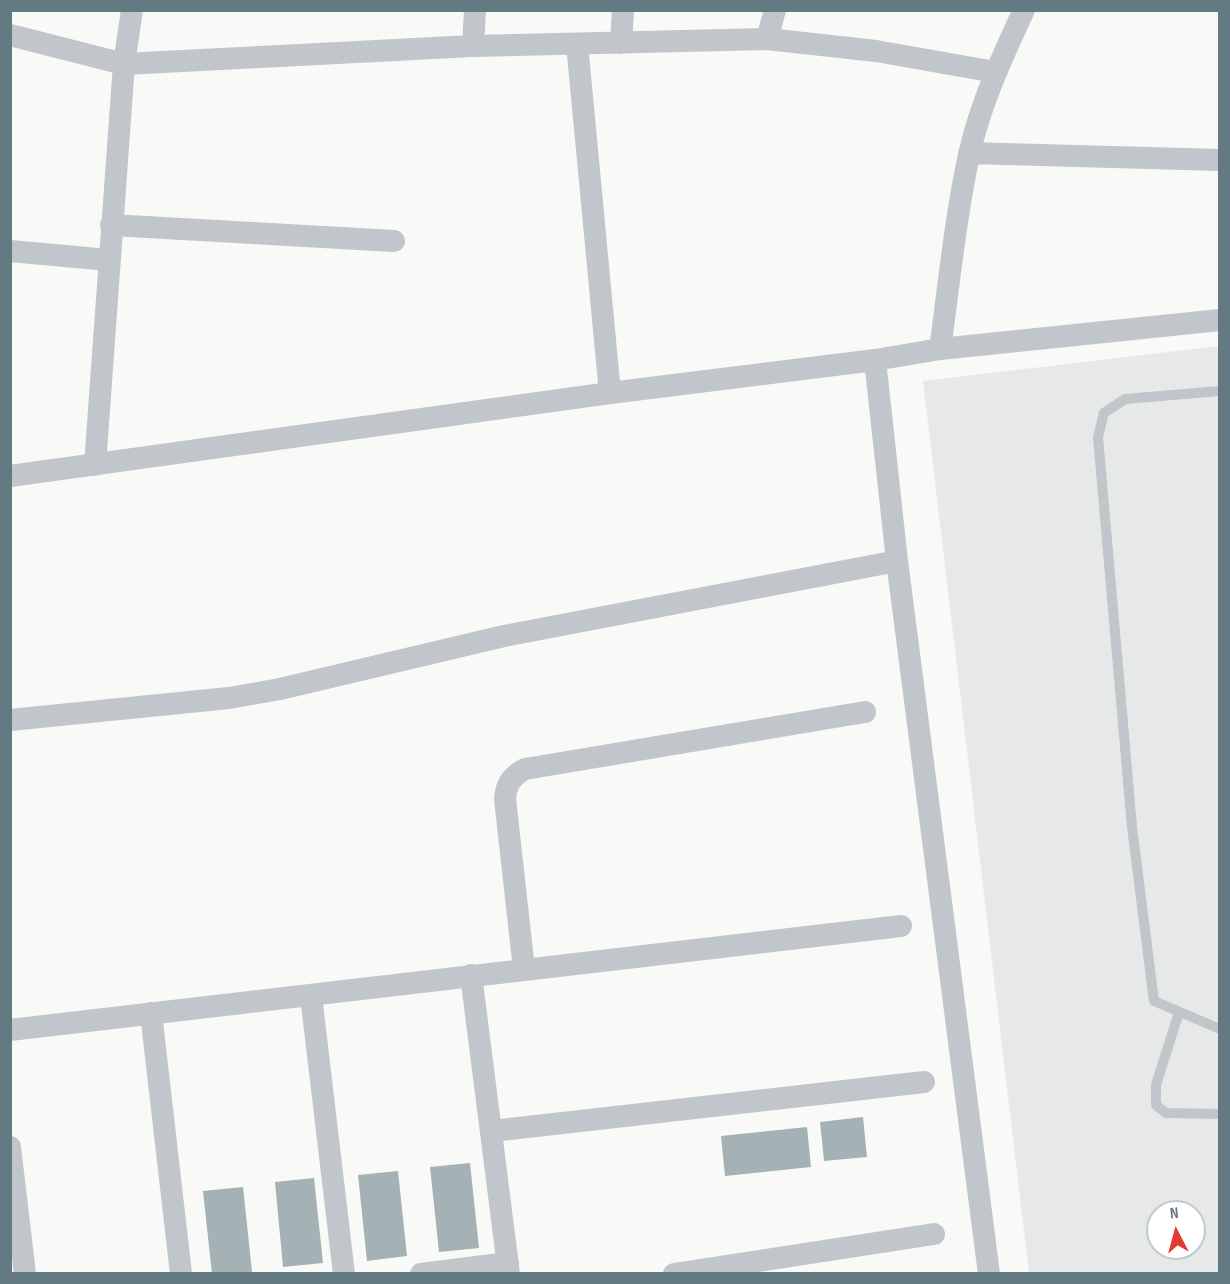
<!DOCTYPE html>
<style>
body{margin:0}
#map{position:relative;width:1230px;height:1284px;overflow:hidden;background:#f9f9f7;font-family:"Sofia Sans Condensed",sans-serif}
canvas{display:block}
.frame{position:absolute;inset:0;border:12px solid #647a82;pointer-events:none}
.north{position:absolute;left:1146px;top:1200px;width:60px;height:60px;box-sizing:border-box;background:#fff;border:2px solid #c1cacd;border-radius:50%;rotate:354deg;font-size:16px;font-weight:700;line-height:24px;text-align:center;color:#647a82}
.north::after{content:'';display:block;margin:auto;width:21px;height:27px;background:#e23a2e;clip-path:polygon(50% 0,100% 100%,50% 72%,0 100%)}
</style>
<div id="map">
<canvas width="1230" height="1284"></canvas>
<div class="frame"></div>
<div class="north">N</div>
</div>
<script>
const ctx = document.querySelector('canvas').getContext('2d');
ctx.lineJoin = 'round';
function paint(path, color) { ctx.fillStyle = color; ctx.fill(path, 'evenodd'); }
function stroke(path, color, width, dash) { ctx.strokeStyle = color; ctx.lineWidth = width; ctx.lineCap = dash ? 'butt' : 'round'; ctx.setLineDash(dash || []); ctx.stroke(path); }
paint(new Path2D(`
 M1219,346V1273H1029L923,381ZM1158,1212H1194V1248H1158Z`), '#e7e9e8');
paint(new Path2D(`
 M863,1117L867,1157L824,1161L820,1122Z
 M807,1127L811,1167L725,1176L721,1136Z
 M470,1163L479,1248L439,1252L430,1167Z
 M398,1171L407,1256L367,1261L358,1175Z
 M314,1178L323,1263L283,1267L275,1182Z
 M243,1187L252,1272L212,1274L203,1191Z`), '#a4b1b5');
stroke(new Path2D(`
 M1220,391L1125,399L1104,413L1098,437L1132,827L1154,1001L1220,1029
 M1179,1012L1156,1085V1105L1166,1113L1220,1114`), '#c0c6c9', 10);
stroke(new Path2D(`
 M10,35L124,64L473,46L767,39L876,51L995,72
 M767,39L775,10
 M621,43L623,10
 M577,44L610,393
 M473,46L475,10
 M969,153L1220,160
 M111,225L394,241
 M10,251L108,260
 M940,349C949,285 955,219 969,155C980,105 1002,57 1024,10
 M875,360L897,561L989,1274
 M95,465L124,64L132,10
 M10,476L610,393L875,360L940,349L1220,320
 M10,720L229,698L280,689L504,636L897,561
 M524,969L505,799C506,784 512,776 525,769L865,712
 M471,975L509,1274
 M311,996L344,1274
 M151,1013L181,1274
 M10,1030L901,926
 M492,1131L924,1082
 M10,1147L25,1274
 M421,1274L508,1263
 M674,1274L934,1234`), '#c0c6c9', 22);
</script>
